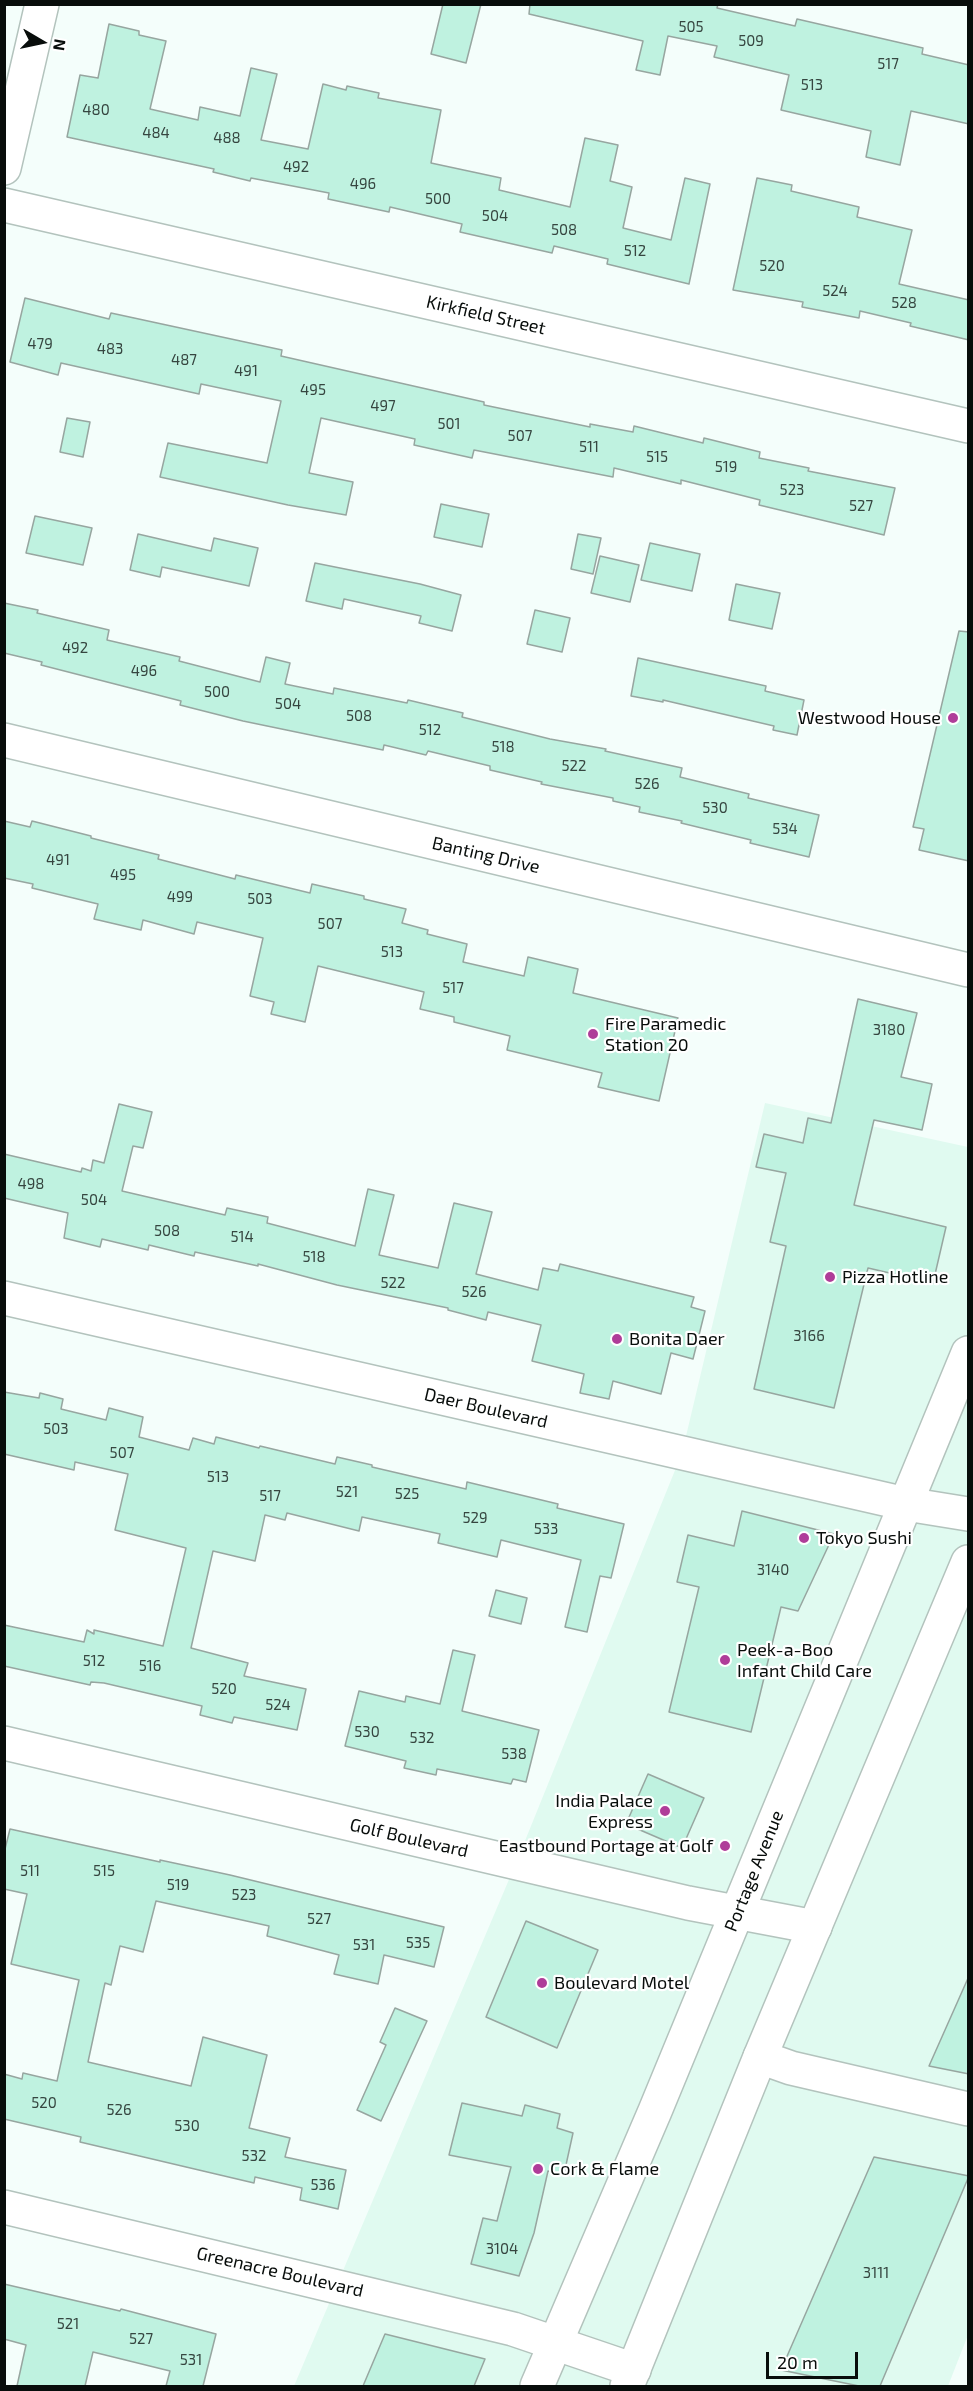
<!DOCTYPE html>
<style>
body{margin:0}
#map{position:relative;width:973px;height:2391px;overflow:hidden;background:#f4fefb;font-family:"Exo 2",sans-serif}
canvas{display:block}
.frame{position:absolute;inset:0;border:6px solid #080d0b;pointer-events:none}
.north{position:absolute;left:12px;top:12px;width:60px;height:60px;-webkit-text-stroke:4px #fff;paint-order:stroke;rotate:99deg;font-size:16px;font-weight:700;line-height:24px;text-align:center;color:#080d0b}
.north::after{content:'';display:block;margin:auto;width:21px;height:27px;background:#080d0b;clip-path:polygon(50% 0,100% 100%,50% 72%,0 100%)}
.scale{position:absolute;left:766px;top:2352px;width:92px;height:27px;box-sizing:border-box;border:3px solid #080d0b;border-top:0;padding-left:8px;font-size:18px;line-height:21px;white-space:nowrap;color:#080d0b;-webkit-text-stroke:4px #fff;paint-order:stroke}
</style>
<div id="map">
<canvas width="973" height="2391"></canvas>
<div class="frame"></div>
<div class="north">N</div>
<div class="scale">20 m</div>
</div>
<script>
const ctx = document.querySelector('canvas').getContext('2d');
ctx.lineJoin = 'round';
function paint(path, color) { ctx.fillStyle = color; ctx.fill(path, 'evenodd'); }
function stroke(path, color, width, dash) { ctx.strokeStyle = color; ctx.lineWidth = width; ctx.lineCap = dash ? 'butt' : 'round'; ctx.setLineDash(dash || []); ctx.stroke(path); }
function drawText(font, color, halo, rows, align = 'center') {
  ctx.font = font + ' "Exo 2",sans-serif'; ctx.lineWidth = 4.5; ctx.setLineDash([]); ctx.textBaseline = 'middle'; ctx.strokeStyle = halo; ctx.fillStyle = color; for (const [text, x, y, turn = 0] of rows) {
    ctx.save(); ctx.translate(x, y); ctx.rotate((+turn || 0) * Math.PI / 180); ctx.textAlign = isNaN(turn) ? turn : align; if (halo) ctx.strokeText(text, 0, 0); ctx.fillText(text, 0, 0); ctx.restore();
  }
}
paint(new Path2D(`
 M765,1103L968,1147V2335L948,2386H294L516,1863L682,1453Z`), '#e0faf0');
const building = new Path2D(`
 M443,4H481L466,63L431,54Z
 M530,4H718L717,8L795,26L797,19L923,48L922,54L969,65V124L911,111L900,165L866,157L871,131L781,110L789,75L714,57L717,46L668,36L660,75L636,70L643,41L529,14Z
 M109,24L139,31V35L166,41L150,109L198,120L200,107L240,116L251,68L277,74L261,140L308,149L323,84L346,90L347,86L379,93L378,98L441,110L431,163L501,178L499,190L570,207L585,138L618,145L610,181L632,187L623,228L671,240L685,178L710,184L689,284L607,264L608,259L554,246L552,253L460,232L462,224L390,207L389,212L328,199L329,193L251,178L250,181L213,172L214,169L67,137L80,75L98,78Z
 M757,178L792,185L791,191L859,207L857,217L912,230L899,284L969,300V340L910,326L911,323L860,311L859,318L802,307L803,302L733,290Z
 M25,298L109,319L111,313L282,350L281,356L484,402V405L590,427V424L633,432L634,426L703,443L704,438L760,452L759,458L809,468L808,471L895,488L884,535L759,505L760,500L681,480V484L614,468L613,477L474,450L472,458L414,445L415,439L321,418L309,473L353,482L346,515L288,505L160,477L168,443L267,463L281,401L201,384L199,394L61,363L58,375L10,362Z
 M67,418L90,422L83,457L60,452Z
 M441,504L489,514L482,547L434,537Z
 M35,516L92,528L83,565L26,553Z
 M138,534L211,551L214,538L258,548L249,586L162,567L160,577L130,570Z
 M578,534L601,538L593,574L571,569Z
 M650,543L700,554L692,591L641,580Z
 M600,556L639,565L630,602L591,593Z
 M315,563L420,584L461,595L452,631L419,623L421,616L344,599L342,609L306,601Z
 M736,584L780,593L772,629L729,620Z
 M4,603L38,610L37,613L109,630L107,640L180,657L179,661L260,682L266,657L290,663L285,684L333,694L334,688L407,703L408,700L463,713L462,717L550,739L606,749L605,751L682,768L680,777L749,794L748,798L819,815L809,857L750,843L751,840L681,823L682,821L639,812L640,807L613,801V798L541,784L542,782L490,770V766L428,751L426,755L384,745L383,750L243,721L180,705L181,701L41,665L42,662L4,653Z
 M535,610L570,618L562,652L527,644Z
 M959,631L969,632V861L919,850L924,829L913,827Z
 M638,658L766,686L765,691L804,700L797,735L773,730L774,726L663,700V702L631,696Z
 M4,821L30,827L32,821L91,836V838L159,855L158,859L235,879L236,875L310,893L312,884L364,896V899L406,909L402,923L428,930L427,934L467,944L463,962L524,976L528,957L578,969L573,993L678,1018L659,1101L598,1087L602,1073L507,1050L510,1036L454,1022V1017L420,1009L424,992L318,966L305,1022L271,1014L274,1002L250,996L263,938L197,922L194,934L143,920L141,930L94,919L98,904L32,888L33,884L4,878Z
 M858,999L917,1013L901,1077L932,1084L922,1130L874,1120L854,1205L946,1227L933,1283L868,1268L834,1408L754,1389L786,1246L770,1242L786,1173L756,1167L764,1134L803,1143L808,1118L831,1123Z
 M119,1104L152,1112L143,1148L133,1146L122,1191L225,1215L227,1208L268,1217L267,1223L355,1246L368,1189L394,1195L379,1255L438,1268L454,1203L492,1212L476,1274L538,1290L543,1268L558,1271L560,1264L694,1297L691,1307L705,1311L693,1359L671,1353L661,1394L613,1381L609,1399L580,1393L584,1374L532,1361L541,1325L488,1312L486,1320L448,1310V1308L337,1285L258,1264V1266L195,1252L194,1256L149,1245L148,1250L102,1239L100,1247L64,1238L68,1213L4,1198V1154L81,1172L82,1168L91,1171L93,1160L104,1163Z
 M4,1392L39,1398L40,1393L63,1399L61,1409L106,1420L109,1408L143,1417L139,1437L189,1450L193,1438L214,1444L216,1437L259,1448L260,1446L335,1464L337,1457L372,1465V1467L466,1489L467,1482L558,1504L557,1508L624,1524L611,1578L600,1576L587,1632L565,1627L581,1560L501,1540L497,1557L438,1543L440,1534L362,1517L359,1531L287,1513L285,1520L265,1515L255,1561L213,1551L191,1648L248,1663L244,1676L306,1689L297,1730L234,1717L232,1723L200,1715L202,1706L104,1683L91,1682L90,1685L4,1666V1625L84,1642L87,1630L94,1634V1630L163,1646L186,1548L115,1530L128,1474L75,1462L74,1470L4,1454Z
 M742,1511L834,1534L798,1611L781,1607L751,1732L669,1712L699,1587L677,1582L688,1535L734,1546Z
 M496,1590L527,1598L521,1624L489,1616Z
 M453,1650L475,1655L462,1711L539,1730L526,1782L513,1779L511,1784L437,1769L436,1775L404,1768L406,1761L345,1746L359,1691L405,1702L406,1696L440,1704Z
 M648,1774L704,1798L682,1848L626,1824Z
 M10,1829L160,1862V1860L230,1875L444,1927L434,1967L384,1955L378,1984L334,1974L339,1955L267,1936L269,1926L156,1901L143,1952L120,1946L111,1985L105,1983L88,2062L191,2086L203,2037L267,2055L249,2128L290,2138L285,2157L346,2170L338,2209L300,2200L302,2188L255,2177L254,2183L80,2142L81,2137L4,2119V2074L22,2079L23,2073L57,2081L79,1980L11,1964L27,1894L4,1889V1853Z
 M526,1921L598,1950L557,2048L486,2017Z
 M969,1976V2074L929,2066Z
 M395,2008L427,2021L381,2121L357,2110L386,2045L380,2042Z
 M462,2103L522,2116L525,2105L560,2114L557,2128L573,2133L564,2174L548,2171L534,2233L519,2276L471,2264L483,2218L497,2221L511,2167L449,2155Z
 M874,2157L969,2176L880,2386H859L781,2370Z
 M4,2284L120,2311L121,2309L216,2334L203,2386H166L170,2371L93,2352L85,2386H17L26,2345L4,2339Z
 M385,2334L485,2359L474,2386H363Z`);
paint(building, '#bff2e0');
stroke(building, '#97a6a0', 1.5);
const minor = new Path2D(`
 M4,168L42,4
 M4,205L968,426
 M4,740L968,970
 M4,1298L906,1504L968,1514
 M4,1743L688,1903L815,1927
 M760,2057L791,2068L968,2109
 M4,2207L513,2329L634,2370`);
const trunk = new Path2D(`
 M537,2386L655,2111L968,1353
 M627,2386L760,2057L968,1562`);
stroke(minor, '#b3c3bd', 36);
stroke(trunk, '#b3c3bd', 36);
stroke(minor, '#fff', 33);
stroke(trunk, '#fff', 33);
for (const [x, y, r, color] of [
 [953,718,6,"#af3d99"],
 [593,1034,6,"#af3d99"],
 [830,1277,6,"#af3d99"],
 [617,1339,6,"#af3d99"],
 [804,1538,6,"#af3d99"],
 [725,1660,6,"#af3d99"],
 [665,1811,6,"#af3d99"],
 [725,1846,6,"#af3d99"],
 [542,1983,6,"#af3d99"],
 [538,2169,6,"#af3d99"]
]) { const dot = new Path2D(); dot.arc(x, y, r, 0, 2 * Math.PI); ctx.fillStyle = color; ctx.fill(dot); stroke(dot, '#fff', 2); }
drawText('15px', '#364640', null, [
 ["505",691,27],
 ["509",751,41],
 ["517",888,64],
 ["513",812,85],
 ["480",96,110],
 ["484",156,133],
 ["488",227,138],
 ["492",296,167],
 ["496",363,184],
 ["500",438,199],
 ["504",495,216],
 ["508",564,230],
 ["512",635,251],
 ["520",772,266],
 ["524",835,291],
 ["528",904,303],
 ["479",40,344],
 ["483",110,349],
 ["487",184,360],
 ["491",246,371],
 ["495",313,390],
 ["497",383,406],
 ["501",449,424],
 ["507",520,436],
 ["511",589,447],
 ["515",657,457],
 ["519",726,467],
 ["523",792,490],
 ["527",861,506],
 ["492",75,648],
 ["496",144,671],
 ["500",217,692],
 ["504",288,704],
 ["508",359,716],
 ["512",430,730],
 ["518",503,747],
 ["522",574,766],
 ["526",647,784],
 ["530",715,808],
 ["534",785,829],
 ["491",58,860],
 ["495",123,875],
 ["499",180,897],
 ["503",260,899],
 ["507",330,924],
 ["513",392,952],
 ["517",453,988],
 ["3180",889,1030],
 ["498",31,1184],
 ["504",94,1200],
 ["508",167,1231],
 ["514",242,1237],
 ["518",314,1257],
 ["522",393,1283],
 ["526",474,1292],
 ["3166",809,1336],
 ["503",56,1429],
 ["507",122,1453],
 ["513",218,1477],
 ["521",347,1492],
 ["525",407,1494],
 ["517",270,1496],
 ["529",475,1518],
 ["533",546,1529],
 ["3140",773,1570],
 ["512",94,1661],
 ["516",150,1666],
 ["520",224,1689],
 ["524",278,1705],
 ["530",367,1732],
 ["532",422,1738],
 ["538",514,1754],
 ["511",30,1871],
 ["515",104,1871],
 ["519",178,1885],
 ["523",244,1895],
 ["527",319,1919],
 ["535",418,1943],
 ["531",364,1945],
 ["520",44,2103],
 ["526",119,2110],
 ["530",187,2126],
 ["532",254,2156],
 ["536",323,2185],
 ["3104",502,2249],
 ["3111",876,2273],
 ["521",68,2324],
 ["527",141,2339],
 ["531",191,2360]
]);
drawText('18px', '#080d0b', '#fff', [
 ["Kirkfield Street",486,315,13],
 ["Banting Drive",486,855,13],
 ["Daer Boulevard",486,1408,13],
 ["Golf Boulevard",409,1838,13],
 ["Portage Avenue",754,1871,-68],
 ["Greenacre Boulevard",280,2272,13]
]);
drawText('18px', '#080d0b', '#fff', [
 ["Westwood House",941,718,"right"],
 ["Fire Paramedic",605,1024],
 ["Station 20",605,1045],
 ["Pizza Hotline",842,1277],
 ["Bonita Daer",629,1339],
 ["Tokyo Sushi",816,1538],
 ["Peek-a-Boo",737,1650],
 ["Infant Child Care",737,1671],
 ["India Palace",653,1801,"right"],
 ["Express",653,1822,"right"],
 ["Eastbound Portage at Golf",713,1846,"right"],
 ["Boulevard Motel",554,1983],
 ["Cork & Flame",550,2169]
], 'left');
</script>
